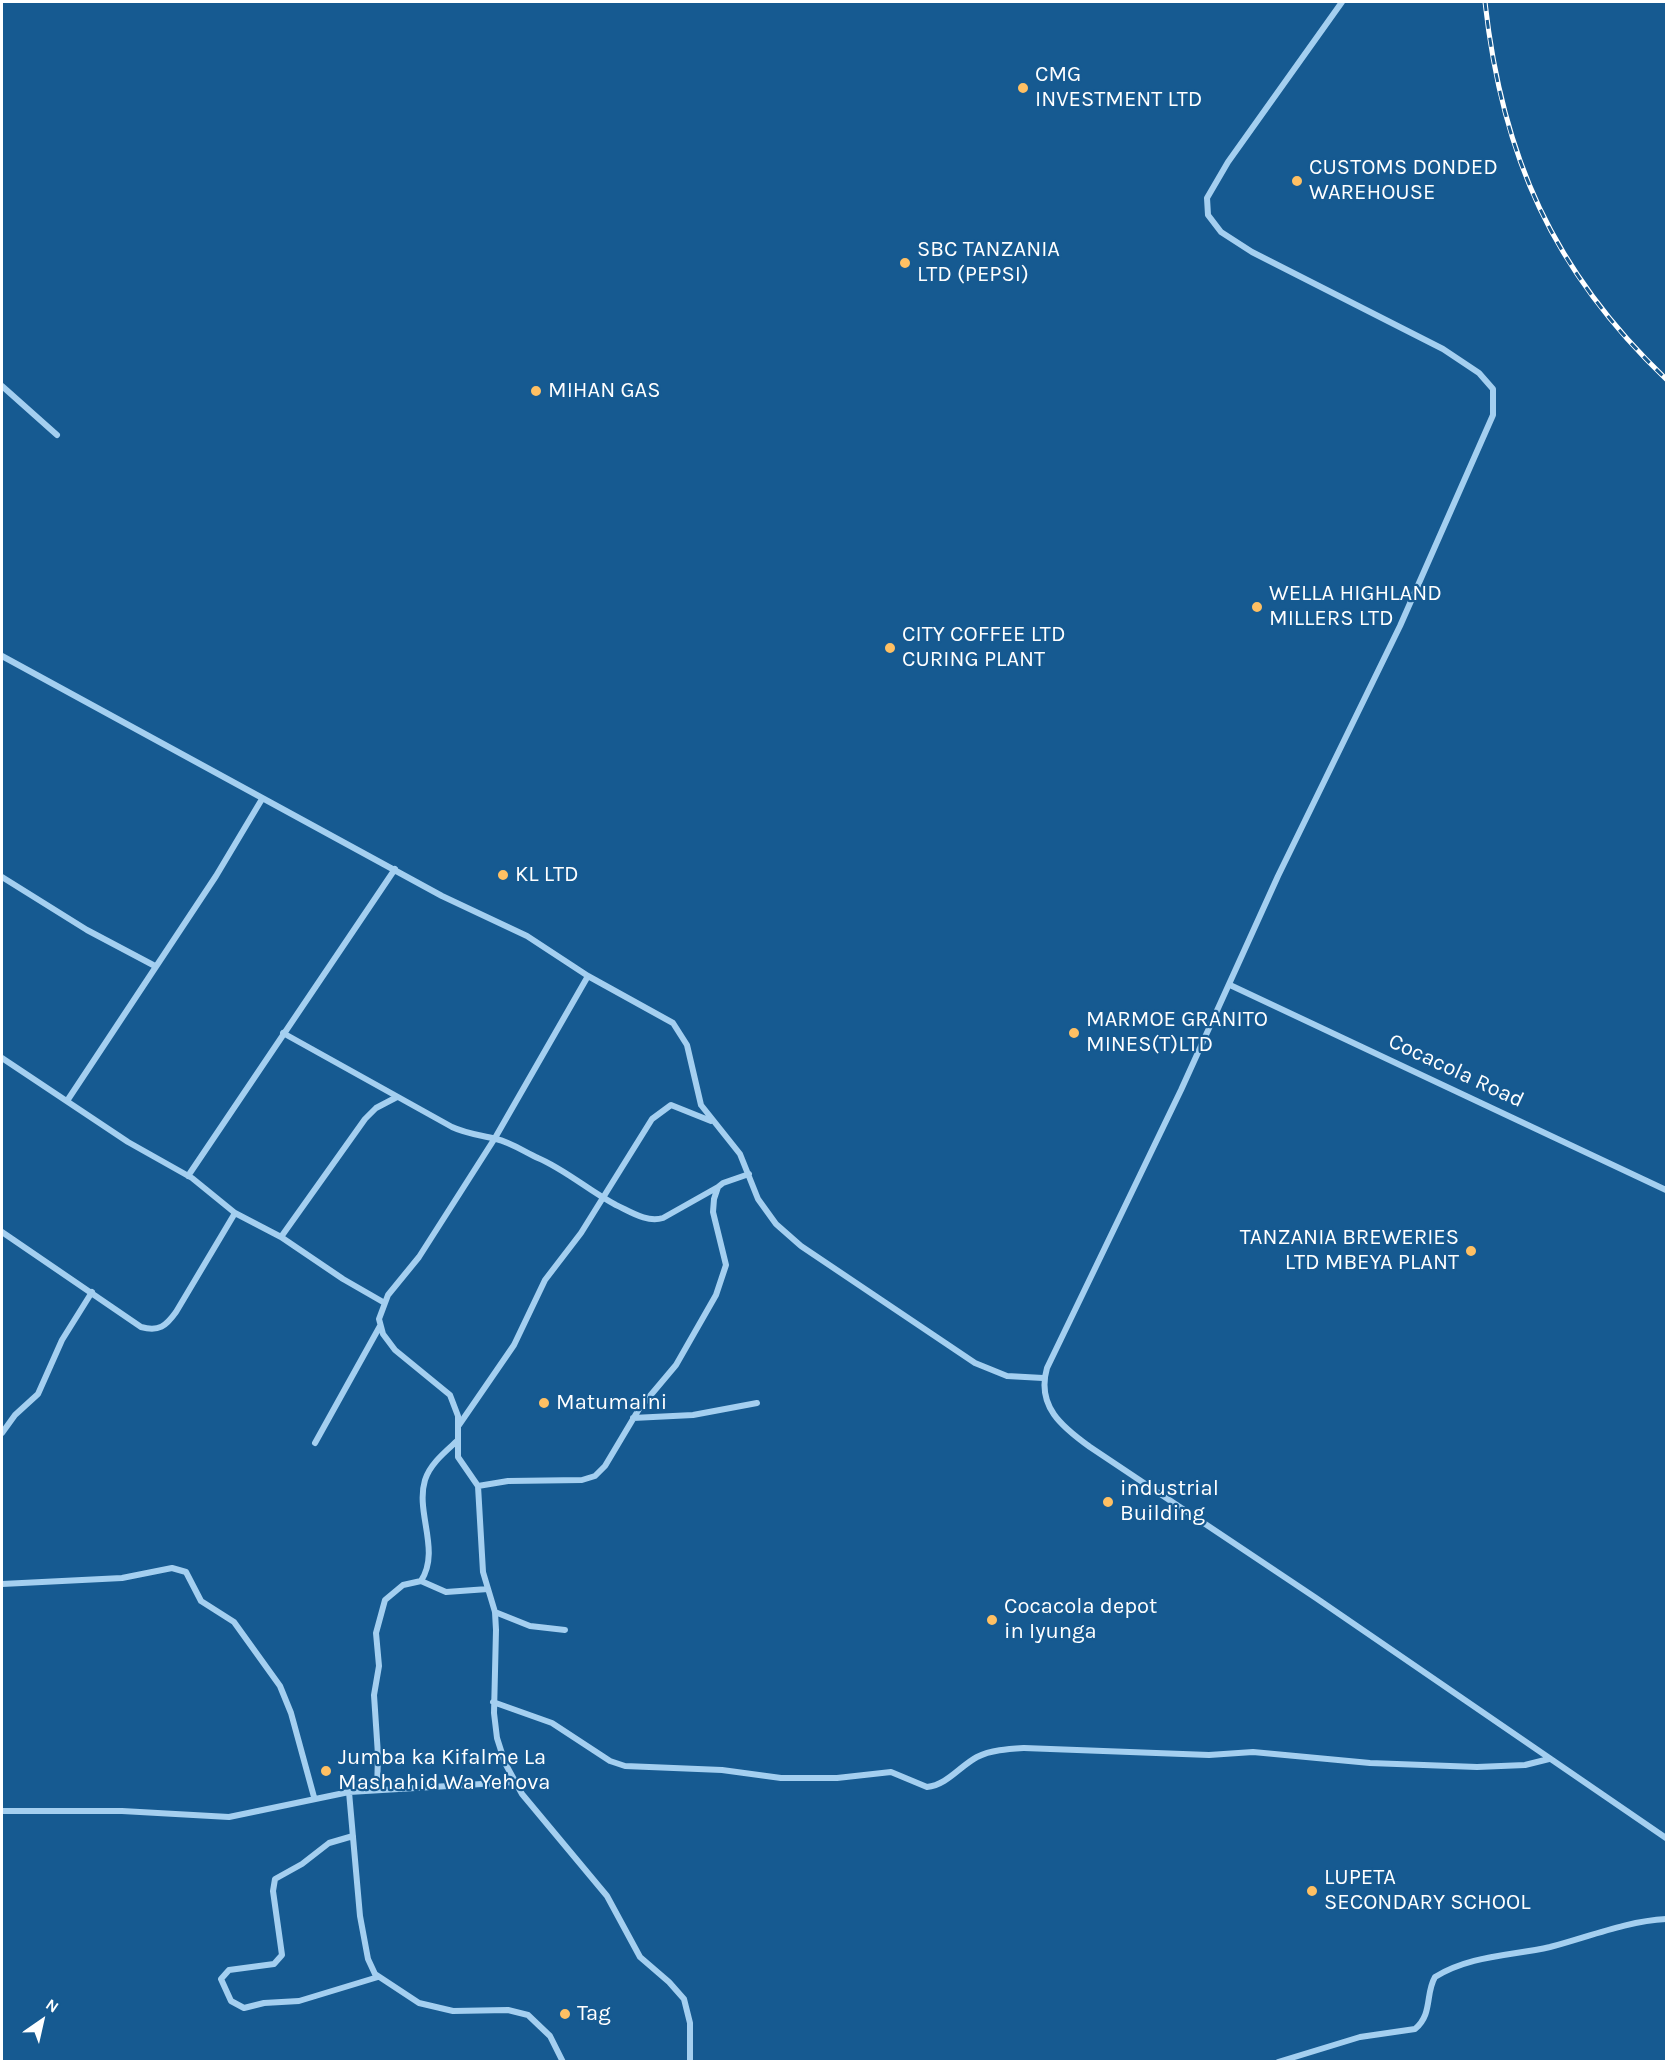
<!DOCTYPE html>
<style>
body{margin:0}
#map{position:relative;width:1668px;height:2063px;overflow:hidden;background:#165a91;font-family:Karla,sans-serif}
canvas{display:block}
.frame{position:absolute;inset:0;border:3px solid #fff;pointer-events:none}
.north{position:absolute;left:12px;top:1991px;width:60px;height:60px;-webkit-text-stroke:4px #165a91;paint-order:stroke;rotate:34deg;font-size:16px;font-weight:700;line-height:24px;text-align:center;color:#fff}
.north::after{content:'';display:block;margin:auto;width:21px;height:27px;background:#fff;clip-path:polygon(50% 0,100% 100%,50% 72%,0 100%)}
</style>
<div id="map">
<canvas width="1668" height="2063"></canvas>
<div class="frame"></div>
<div class="north">N</div>
</div>
<script>
const ctx = document.querySelector('canvas').getContext('2d');
ctx.lineJoin = 'round';
function stroke(path, color, width, dash) { ctx.strokeStyle = color; ctx.lineWidth = width; ctx.lineCap = dash ? 'butt' : 'round'; ctx.setLineDash(dash || []); ctx.stroke(path); }
function drawText(font, color, halo, rows, align = 'center') {
  ctx.font = font + ' Karla,sans-serif'; ctx.lineWidth = 4.5; ctx.setLineDash([]); ctx.textBaseline = 'middle'; ctx.strokeStyle = halo; ctx.fillStyle = color; for (const [text, x, y, turn = 0] of rows) {
    ctx.save(); ctx.translate(x, y); ctx.rotate((+turn || 0) * Math.PI / 180); ctx.textAlign = isNaN(turn) ? turn : align; if (halo) ctx.strokeText(text, 0, 0); ctx.fillText(text, 0, 0); ctx.restore();
  }
}
stroke(new Path2D(`
 M1342,2L1228,162L1207,198L1208,215L1221,232L1252,252L1443,349L1479,373L1493,389V415L1400,626L1278,876L1181,1090L1047,1368C1036,1406 1062,1427 1090,1447L1316,1598L1666,1838
 M2,386L57,435
 M2,656L442,896L527,936L588,976L673,1023L687,1045L701,1105L740,1154L758,1199L776,1224L801,1246L975,1363L1007,1376L1043,1378
 M2,877L87,930L155,966
 M588,976L495,1138L419,1257L388,1295L379,1319L383,1334L395,1350L450,1395L458,1416V1457L478,1486L483,1572L495,1612L496,1630L494,1713L497,1738L505,1763L522,1794L607,1896L640,1957L669,1982L684,1999L690,2023V2062
 M1230,985L1666,1190
 M283,1033L452,1127C467,1134 481,1135 496,1139C510,1142 525,1152 538,1158C566,1170 589,1191 616,1205C631,1212 647,1223 663,1218L718,1187
 M2,1058L128,1142L192,1178L235,1213L281,1237L343,1279L383,1302
 M67,1101L216,876L262,799
 M188,1176L395,869
 M2,1232L141,1327C159,1332 166,1326 176,1312L235,1213
 M281,1237L365,1119L376,1108L397,1097
 M633,1418L693,1415L757,1403
 M459,1425L514,1345L545,1280L581,1233L652,1119L671,1105L711,1121
 M2,1433L15,1415L38,1394L62,1340L92,1292
 M315,1443L380,1326
 M478,1486L508,1481L582,1480L595,1476L605,1466L639,1409L676,1365L716,1295L726,1265L713,1212L714,1199L718,1187L723,1183L749,1174
 M421,1581C441,1550 415,1513 425,1480C430,1464 445,1452 457,1441
 M2,1584L122,1578L172,1568L186,1572L201,1601L234,1622L280,1686L291,1713L314,1797
 M495,1612L530,1626L565,1630
 M493,1702L552,1723L610,1761L625,1766L722,1770L781,1778H837L891,1772L927,1787C947,1785 960,1766 977,1757C991,1750 1008,1749 1024,1748L1209,1755L1253,1752L1370,1763L1477,1767L1525,1765L1549,1759
 M377,1790L378,1755L374,1695L379,1666L376,1633L385,1600L403,1585L421,1581L446,1592L488,1589
 M349,1792L360,1916L368,1959L375,1974L419,2003L453,2011L508,2010L528,2015L550,2036L563,2062
 M2,1811H122L229,1817L349,1792L515,1782
 M353,1836L329,1843L302,1864L275,1879L273,1891L282,1955L274,1964L229,1970L221,1979L231,2001L244,2008L264,2003L299,2001L378,1977
 M1278,2062L1360,2037L1415,2029C1433,2014 1425,1994 1435,1977C1471,1955 1511,1956 1550,1947C1588,1937 1627,1921 1666,1919`), '#a4cff0', 6);
const rail = new Path2D(`
 M1485,2C1502,156 1553,271 1666,379`);
stroke(rail, '#fff', 5);
stroke(rail, '#165a91', 3, [9]);
for (const [x, y, r, color] of [
 [1023,88,6,"#ffc063"],
 [1297,181,6,"#ffc063"],
 [905,263,6,"#ffc063"],
 [536,391,6,"#ffc063"],
 [1257,607,6,"#ffc063"],
 [890,648,6,"#ffc063"],
 [503,875,6,"#ffc063"],
 [1074,1033,6,"#ffc063"],
 [1471,1251,6,"#ffc063"],
 [544,1403,6,"#ffc063"],
 [1108,1502,6,"#ffc063"],
 [992,1620,6,"#ffc063"],
 [326,1771,6,"#ffc063"],
 [1312,1891,6,"#ffc063"],
 [565,2014,6,"#ffc063"]
]) { const dot = new Path2D(); dot.arc(x, y, r, 0, 2 * Math.PI); ctx.fillStyle = color; ctx.fill(dot); stroke(dot, '#165a91', 2); }
drawText('22px', '#fff', '#165a91', [
 ["CMG",1035,75],
 ["INVESTMENT LTD",1035,100],
 ["CUSTOMS DONDED",1309,168],
 ["WAREHOUSE",1309,193],
 ["SBC TANZANIA",917,250],
 ["LTD (PEPSI)",917,275],
 ["MIHAN GAS",548,391],
 ["WELLA HIGHLAND",1269,594],
 ["MILLERS LTD",1269,619],
 ["CITY COFFEE LTD",902,635],
 ["CURING PLANT",902,660],
 ["KL LTD",515,875],
 ["MARMOE GRANITO",1086,1020],
 ["MINES(T)LTD",1086,1045],
 ["TANZANIA BREWERIES",1459,1238,"right"],
 ["LTD MBEYA PLANT",1459,1263,"right"],
 ["Matumaini",556,1403],
 ["industrial",1120,1489],
 ["Building",1120,1514],
 ["Cocacola depot",1004,1607],
 ["in Iyunga",1004,1632],
 ["Jumba ka Kifalme La",338,1758],
 ["Mashahid Wa Yehova",338,1783],
 ["LUPETA",1324,1878],
 ["SECONDARY SCHOOL",1324,1903],
 ["Tag",577,2014]
], 'left');
drawText('22px', '#fff', '#165a91', [
 ["Cocacola Road",1456,1071,25]
]);
</script>
